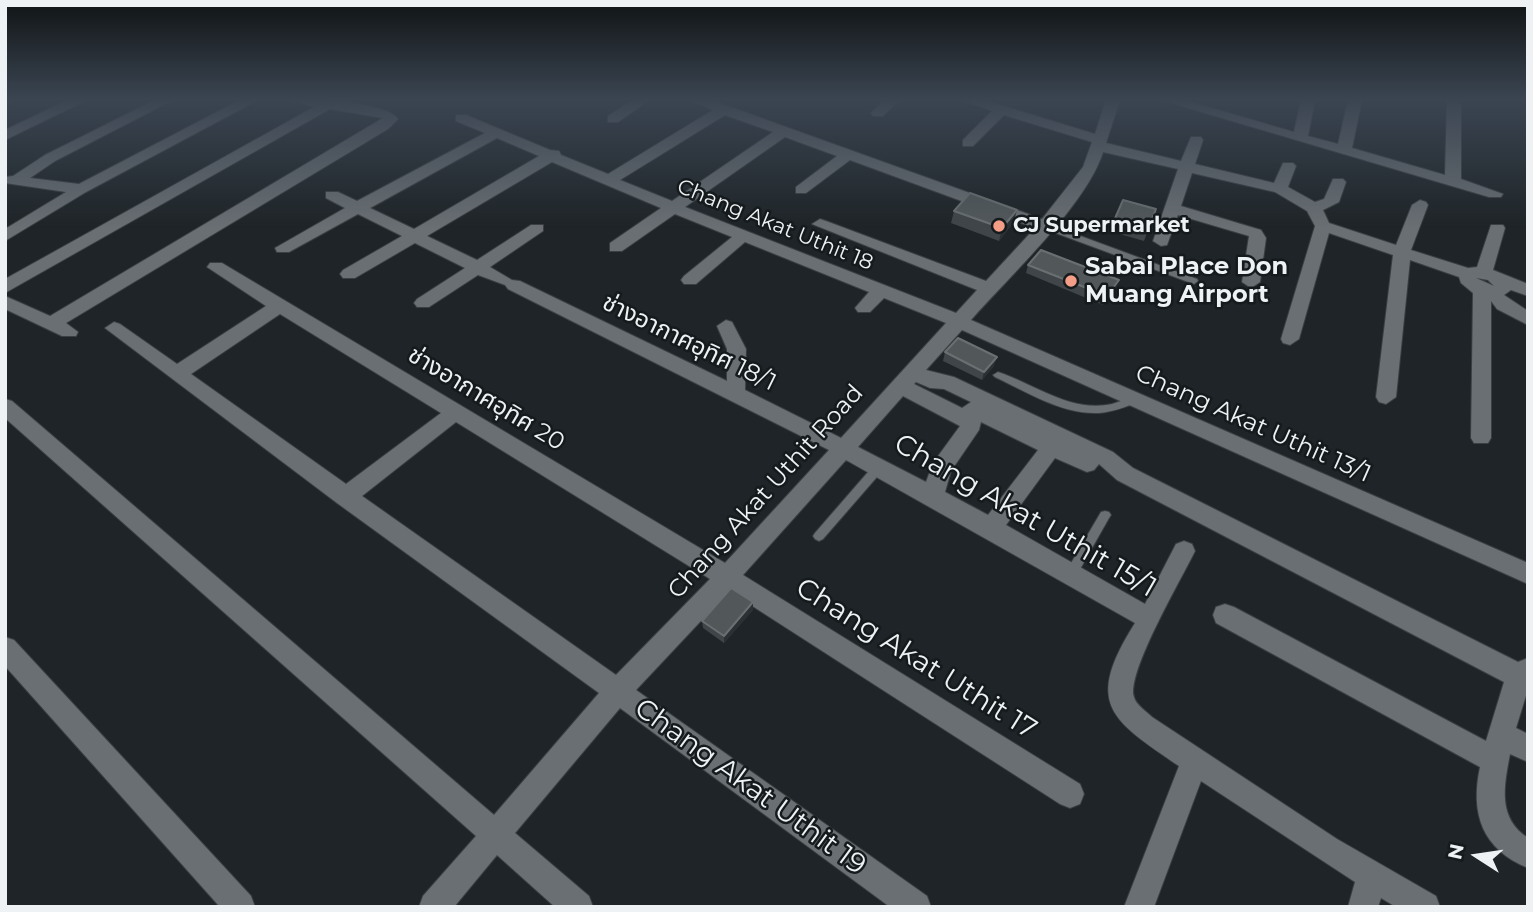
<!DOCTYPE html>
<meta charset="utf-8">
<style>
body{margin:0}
#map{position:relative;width:1533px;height:912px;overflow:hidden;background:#1e2427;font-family:Montserrat,sans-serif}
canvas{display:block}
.frame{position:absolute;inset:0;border:7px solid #eef2f4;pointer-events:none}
.north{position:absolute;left:1442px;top:821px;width:70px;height:70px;-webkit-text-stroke:5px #151b1d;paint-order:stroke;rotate:282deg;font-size:19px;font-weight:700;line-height:28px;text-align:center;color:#eef2f4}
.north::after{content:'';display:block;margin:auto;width:24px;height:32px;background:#eef2f4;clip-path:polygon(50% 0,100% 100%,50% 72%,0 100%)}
</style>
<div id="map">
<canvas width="1533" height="912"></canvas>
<div class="frame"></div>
<div class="north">N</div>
</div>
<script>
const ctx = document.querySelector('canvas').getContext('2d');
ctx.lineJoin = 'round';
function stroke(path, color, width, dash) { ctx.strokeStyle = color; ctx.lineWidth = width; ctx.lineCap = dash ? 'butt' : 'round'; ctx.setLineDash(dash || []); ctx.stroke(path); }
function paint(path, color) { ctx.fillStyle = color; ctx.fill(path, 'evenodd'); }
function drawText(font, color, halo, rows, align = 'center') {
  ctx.font = font + ' Montserrat,"Noto Sans Thai",sans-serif'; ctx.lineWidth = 5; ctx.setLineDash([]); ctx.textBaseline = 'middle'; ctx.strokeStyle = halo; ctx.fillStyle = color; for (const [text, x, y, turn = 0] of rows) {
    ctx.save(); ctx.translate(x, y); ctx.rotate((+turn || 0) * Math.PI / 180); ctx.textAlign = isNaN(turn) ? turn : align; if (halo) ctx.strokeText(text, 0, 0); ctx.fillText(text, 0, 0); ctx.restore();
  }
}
const service = new Path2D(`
 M1042,224H1048L1197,279L1198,281L1194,284L1191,283L1042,228Z
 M998,372C1035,384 1070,413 1112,404C1119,402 1126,399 1133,396L1138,400L1137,403C1124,407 1113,412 1099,413C1063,415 1027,392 995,377L993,375Z
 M879,463L883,464L884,467L883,470L823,539L819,541L815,539L813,536L815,533L875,464Z
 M1105,511L1109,512L1111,515L1109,518L1075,578L1071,579L1067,578L1065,574L1067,570L1101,512Z`);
const minor = new Path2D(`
 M5,100H14L5,105Z
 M68,100H87L5,140V130Z
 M155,100H173L55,161L30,178L79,184L240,100H258L86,192L5,241V229L66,192L5,183V177L13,176L45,155Z
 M292,100C315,100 385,101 398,119L388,129L66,323L78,332L76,336H62L5,309V296L50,316L383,118L330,109L5,293V279L314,107Z
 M633,100H650L618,122H608V116Z
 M690,100H711L1042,219L1083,167L1092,142L1004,115L973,146H963V140L992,111L962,100H984L1095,134L1106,100H1120L1106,143L1181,161L1191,137H1201L1203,140L1195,164L1274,183L1283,163H1293L1296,166L1288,187L1315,202L1324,199L1333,179H1343L1346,182L1339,202L1323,210L1329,223L1396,245L1412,205L1420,200L1426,202L1428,205L1411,250L1468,268L1477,267L1491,225H1503L1505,228L1493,270L1528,284V296L1511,290L1504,295L1528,311V325L1497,309L1491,301V438L1488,443H1474L1471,438L1473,293L1461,283L1459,277L1410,260L1396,397L1386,404L1379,402L1376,397L1393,255L1329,233L1299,339L1290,345L1283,343L1281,339L1315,226L1307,211L1275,192L1192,173L1181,206L1261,230L1266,238L1260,282L1251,288L1242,282L1249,236L1178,215L1167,245L1161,246L1153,241L1178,169L1103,152C1087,204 1009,277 971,320L1528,563V584L962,330L926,370L954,377L1113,452L1133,468L1518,662L1528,658V689L1516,728L1528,734V762L1510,754C1504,786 1497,818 1528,838V868C1482,849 1470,814 1480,767L1216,623L1213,615L1216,607L1225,604L1234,607L1486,741L1504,682L1117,480L1099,464L1094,470L1087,472L1055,458L1006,525L1145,604L1176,544L1184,541L1192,544L1195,551C1182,578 1126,673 1134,697C1136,705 1146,711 1152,717L1337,839L1436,896L1440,907H1396L1381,898L1378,907H1348L1355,882L1201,781L1154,907H1124L1179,766C1110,719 1084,704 1135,623L846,460L743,575L1080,784L1084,794L1080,804L1070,808L1060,804L729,591L636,690L927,896L931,907H890L620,708L515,833L589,896L593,907H555L497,855L454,907H419L423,896L476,836L5,418V399L12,401L494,815L599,693L337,503L105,328L114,322L120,324L177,364L266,306L207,267L210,263H222L725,563L829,450L508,289L505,285L478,275L429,307H417L414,303L417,299L465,268L415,243L355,278H343L340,274L343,270L402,236L358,214L289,252H277L275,248L345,208L326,198V192H338L357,201L485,133L456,121V115H466L550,150L559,151L561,155L608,174L713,110ZM725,115L773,132L672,201L620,180ZM785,137L837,156L796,187V193H806L850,160L1035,228L986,281L826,221L820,219L812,224L977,290L956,313L685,207ZM497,138L539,156L414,229L370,208ZM552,162L661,208L610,243V251H622L675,214L732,237L684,276L681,280L684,284H696L745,242L869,292L855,308L858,312H870L884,298L946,323L841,438L745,390L746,349L732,322L726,320L717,326L727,349V381L520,281L512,280L490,267L543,231V225H531L477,260L427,236ZM1476,278L1488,280L1494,286ZM280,314L441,413L346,484L191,374ZM916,382L930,388L944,389L971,402L962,408L914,384ZM903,396L960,426L933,463L926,482L858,447ZM456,422L710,579L616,675L362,496ZM981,422L1038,450L988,515L945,492L951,471L979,430Z
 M884,100H899L883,116H873L871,113Z
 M1161,100H1184L1294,132L1301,100H1315L1308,136L1338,144L1348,100H1362L1352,148L1445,175L1447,100H1461V179L1503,194L1501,197H1489Z
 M5,637L14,640L251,896L255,907H220L5,666Z`);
stroke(service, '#3b3f42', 2);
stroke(minor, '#3b3f42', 2);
paint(service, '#696f73');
paint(minor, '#696f73');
paint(new Path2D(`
 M1156,209L1144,241L1109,231L1113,223Z
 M1017,210L1013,223L999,241L951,223L954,211Z
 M1028,265L1115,289L1103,305L1026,273Z
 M945,352L994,366L982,380L943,361Z
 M753,602V610L724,643L703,628L702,621Z`), '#3f4548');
paint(new Path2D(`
 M1017,210L1013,223L999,241L1002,228Z
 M1119,280L1115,289L1103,305L1107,296Z
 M997,357L994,366L982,380L984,372Z
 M753,602V610L724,643V636Z`), '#2a3033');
const building = new Path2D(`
 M970,193L1017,210L1002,228L954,211Z
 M1123,200L1156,209L1147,232L1113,223Z
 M1041,250L1119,280L1107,296L1028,265Z
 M958,338L997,357L984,372L945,352Z
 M731,588L753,602L724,636L702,621Z`);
paint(building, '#52585a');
stroke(building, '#6a7072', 2);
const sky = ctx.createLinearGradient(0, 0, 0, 228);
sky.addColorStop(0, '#101415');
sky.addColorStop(0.44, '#3b4552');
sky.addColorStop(1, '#3b455200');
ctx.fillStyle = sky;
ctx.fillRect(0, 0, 1533, 228);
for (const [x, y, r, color] of [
 [999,226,7,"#f49e87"],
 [1071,281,7,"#f49e87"]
]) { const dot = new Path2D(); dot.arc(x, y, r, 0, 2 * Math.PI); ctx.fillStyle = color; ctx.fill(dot); stroke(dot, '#151b1d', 2.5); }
drawText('21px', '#eef2f4', '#151b1d', [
 ["Chang Akat Uthit 18",775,225,22]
]);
drawText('bold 21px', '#eef2f4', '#151b1d', [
 ["CJ Supermarket",1013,226]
], 'left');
drawText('bold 24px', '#eef2f4', '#151b1d', [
 ["Sabai Place Don",1085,267],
 ["Muang Airport",1085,295]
], 'left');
drawText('24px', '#eef2f4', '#151b1d', [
 ["ช่างอากาศอุทิศ 18/1",689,343,26],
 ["ช่างอากาศอุทิศ 20",486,399,31],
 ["Chang Akat Uthit 13/1",1253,424,24],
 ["Chang Akat Uthit Road",766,492,-48]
]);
drawText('28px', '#eef2f4', '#151b1d', [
 ["Chang Akat Uthit 15/1",1025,516,30],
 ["Chang Akat Uthit 17",916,659,32],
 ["Chang Akat Uthit 19",750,787,36]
]);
</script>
